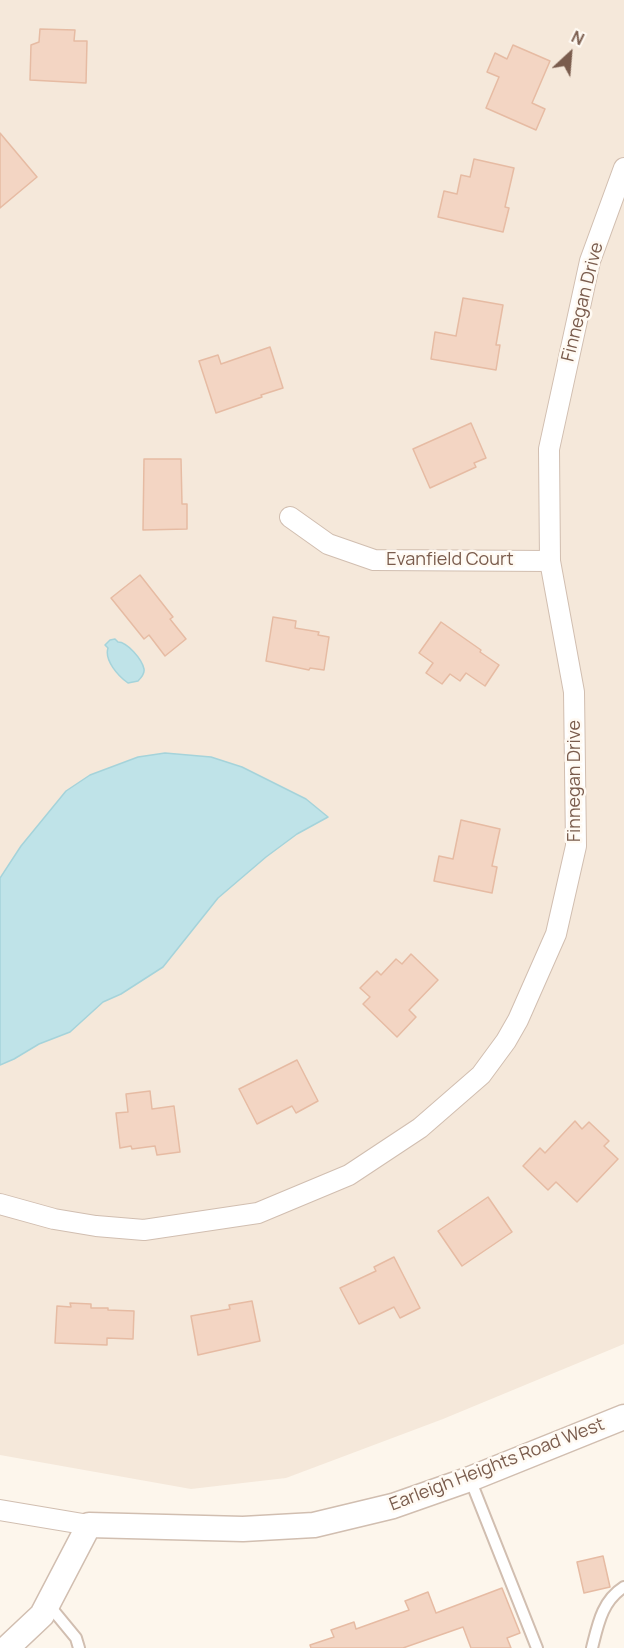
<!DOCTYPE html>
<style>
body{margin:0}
#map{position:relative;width:624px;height:1648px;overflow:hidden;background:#fdf6ec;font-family:Manrope,sans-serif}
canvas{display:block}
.north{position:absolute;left:540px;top:24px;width:60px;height:60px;-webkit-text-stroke:4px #fffaf3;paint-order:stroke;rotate:26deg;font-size:16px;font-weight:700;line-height:24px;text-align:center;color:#7a5c4d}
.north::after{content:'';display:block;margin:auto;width:21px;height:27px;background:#7a5c4d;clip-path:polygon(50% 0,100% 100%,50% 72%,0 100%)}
</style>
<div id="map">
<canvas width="624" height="1648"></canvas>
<div class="north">N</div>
</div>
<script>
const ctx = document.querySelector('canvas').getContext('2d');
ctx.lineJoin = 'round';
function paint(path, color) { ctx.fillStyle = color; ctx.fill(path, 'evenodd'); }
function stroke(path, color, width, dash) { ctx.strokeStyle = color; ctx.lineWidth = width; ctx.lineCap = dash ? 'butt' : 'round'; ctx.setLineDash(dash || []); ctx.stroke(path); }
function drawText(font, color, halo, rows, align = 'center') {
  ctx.font = font + ' Manrope,sans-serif'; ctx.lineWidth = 5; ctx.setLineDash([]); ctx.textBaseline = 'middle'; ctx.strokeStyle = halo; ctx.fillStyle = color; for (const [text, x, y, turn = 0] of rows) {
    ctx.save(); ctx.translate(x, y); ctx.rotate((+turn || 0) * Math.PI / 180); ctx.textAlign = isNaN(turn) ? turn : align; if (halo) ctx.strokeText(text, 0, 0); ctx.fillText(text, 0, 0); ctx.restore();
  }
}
paint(new Path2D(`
 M0,0H624V1344L443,1419L286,1478L191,1489L0,1455Z`), '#f5e8da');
const water = new Path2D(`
 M115,639L118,642C127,642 142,659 144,669C145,674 141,678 138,681L128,683C118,676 104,660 108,648L105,645L110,640Z
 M165,753L211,757L242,767L306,799L328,817L297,834L266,857L218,898L163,967L121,994L103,1002L70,1032L39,1044L14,1059L0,1065V878L21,846L66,791L90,775L138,757Z`);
paint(water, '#bfe3e8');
stroke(water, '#a5d3da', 1.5);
const building = new Path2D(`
 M40,29L75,30L74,41H87L86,83L30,80L31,45L39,42Z
 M513,45L550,61L532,103L545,109L536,130L486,108L499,77L487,72L495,53L507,59Z
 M0,133L37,177L0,208Z
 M474,159L514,168L505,207L509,208L503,232L438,217L444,191L457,194L461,175L470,177Z
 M463,298L503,305L496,345H500L496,370L431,359L435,332L456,336Z
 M270,347L283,388L261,395L262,397L216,413L199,361L218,355L221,364Z
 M471,423L486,458L474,463L476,467L430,488L413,449Z
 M144,459H181L182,504H187V529L143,530Z
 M140,575L173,617L170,619L186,639L165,656L149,635L144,639L111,598Z
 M273,617L296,621L295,628L319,632L318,635L329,637L324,670L310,668L309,670L266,661Z
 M441,622L481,650L480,652L499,665L485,686L466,673L460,681L450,674L442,684L426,673L433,663L419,653Z
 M461,820L500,829L492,866L497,867L492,893L434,881L439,856L453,859Z
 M411,954L438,980L409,1010L416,1017L397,1037L363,1004L370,997L360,988L377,971L381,975L396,959L402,964Z
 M297,1060L318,1101L296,1113L292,1106L257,1124L239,1089Z
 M150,1091L152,1109L174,1106L180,1152L157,1155L155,1146L132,1149L131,1146L120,1148L116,1113L128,1112L126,1094Z
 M575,1121L582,1129L589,1122L609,1141L604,1146L618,1159L577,1202L556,1182L548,1190L523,1166L540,1148L545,1153Z
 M488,1197L512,1232L462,1266L438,1231Z
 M394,1257L420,1308L400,1318L394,1307L359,1324L340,1288L376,1271L374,1267Z
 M252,1301L260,1341L198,1355L191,1316L230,1309L229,1305Z
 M70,1303L91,1304V1308H108V1310L134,1311L133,1339L107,1338V1345L55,1343L57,1306L71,1307Z
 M603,1556L610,1587L584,1593L577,1562Z
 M502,1588L520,1633L507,1638L511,1648H471L463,1627L403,1648H311L310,1645L334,1637L331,1630L354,1622L356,1629L409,1610L405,1601L428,1592L436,1613Z`);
paint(building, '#f3d5c3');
stroke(building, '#e6bba3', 1.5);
const service = new Path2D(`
 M470,1479L537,1648
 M48,1604L76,1638L79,1648
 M592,1648C598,1624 602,1601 624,1587`);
const minor = new Path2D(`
 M290,517L328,544L374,560L550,561
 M0,1204L54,1219L96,1226L144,1230L258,1213L349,1175L420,1128L481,1075L506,1041L518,1020L556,934L576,846L574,692L550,561L549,449L590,261L624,168
 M0,1510L89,1525`);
const tertiary = new Path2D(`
 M7,1648L42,1615L89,1525L243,1529L314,1525L393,1506L470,1479L624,1417`);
stroke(service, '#d1beb0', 14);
stroke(minor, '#d1beb0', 22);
stroke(tertiary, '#d1beb0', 27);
stroke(service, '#fff', 10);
stroke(minor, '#fff', 20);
stroke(tertiary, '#fff', 24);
drawText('18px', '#7a5c4d', '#fffaf3', [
 ["Finnegan Drive",583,302,-76],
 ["Evanfield Court",450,560],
 ["Finnegan Drive",575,781,-90],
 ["Earleigh Heights Road West",497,1465,-21]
]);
</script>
